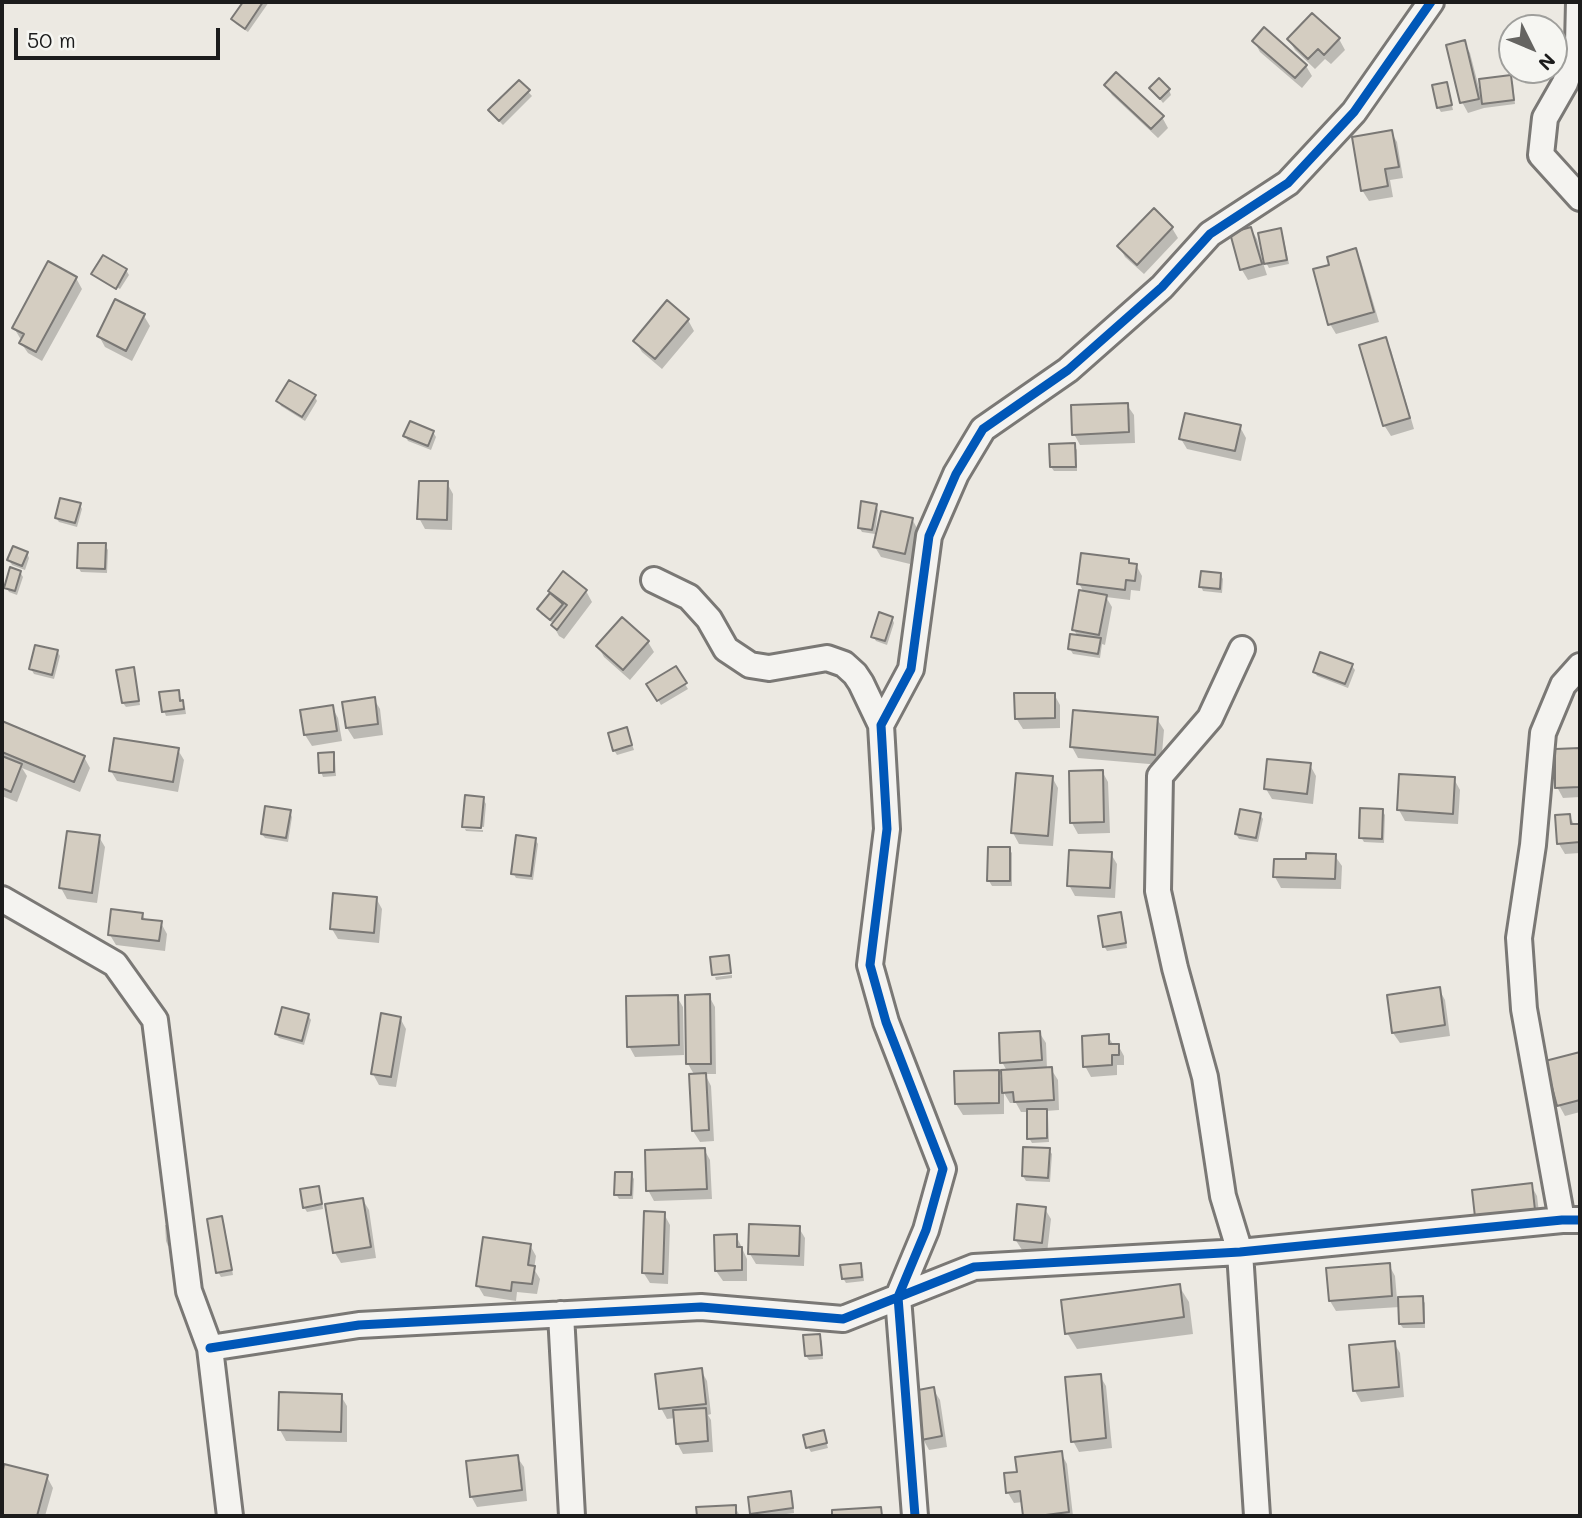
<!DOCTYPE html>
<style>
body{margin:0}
#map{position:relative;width:1582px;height:1518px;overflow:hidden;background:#ece9e2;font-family:Mali,sans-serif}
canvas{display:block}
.frame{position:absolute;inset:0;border:4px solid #1c1c1c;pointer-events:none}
.north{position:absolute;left:1498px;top:14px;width:70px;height:70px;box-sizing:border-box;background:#f6f6f2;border:2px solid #9f9f9c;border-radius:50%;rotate:133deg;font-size:19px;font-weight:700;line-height:28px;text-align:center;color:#1c1c1c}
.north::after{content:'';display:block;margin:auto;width:24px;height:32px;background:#656461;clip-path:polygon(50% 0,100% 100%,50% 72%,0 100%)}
.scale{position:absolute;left:14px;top:28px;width:206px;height:32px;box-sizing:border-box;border:4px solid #1c1c1c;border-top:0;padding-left:9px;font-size:21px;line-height:24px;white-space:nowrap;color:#1c1c1c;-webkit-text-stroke:5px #f6f6f2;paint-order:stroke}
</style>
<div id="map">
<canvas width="1582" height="1518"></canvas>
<div class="frame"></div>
<div class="north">N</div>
<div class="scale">50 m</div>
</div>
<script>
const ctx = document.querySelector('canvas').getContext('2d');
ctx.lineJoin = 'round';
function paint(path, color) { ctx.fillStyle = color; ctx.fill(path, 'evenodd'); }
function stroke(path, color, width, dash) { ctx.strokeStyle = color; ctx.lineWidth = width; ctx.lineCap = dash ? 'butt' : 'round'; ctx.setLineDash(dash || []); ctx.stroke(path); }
paint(new Path2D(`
 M245,2H269L248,32L236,24L233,19Z
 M1339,39L1345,50L1331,64L1325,59L1315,69L1295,50L1289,40Z
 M1254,41L1306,66L1312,76L1302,88L1260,52Z
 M1464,42L1470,53L1480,92L1510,77L1513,82L1515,104L1484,108L1468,113L1462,102Z
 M519,82L532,96L503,125L493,115Z
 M1106,85L1162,117L1168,128L1158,138L1112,95Z
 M1152,89L1169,90L1171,95L1163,103Z
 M1448,89L1453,110L1441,112L1438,107Z
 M1391,132L1397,142L1403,178L1390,180L1393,197L1369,201L1362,190Z
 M1172,228L1178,238L1144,274L1125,257L1119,246Z
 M1251,229L1257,239L1262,259H1265L1280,230L1283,235L1289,264L1269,268L1264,259L1262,260L1267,275L1248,280L1242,270L1232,234Z
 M1355,250L1361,261L1379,322L1336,334L1330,324L1331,266Z
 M126,270L129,275L120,289L95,274V277L93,274Z
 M76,278L82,289L42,361L28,353L21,343L23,340L20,338L14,328Z
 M144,316L150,326L132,361L105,347L99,336Z
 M688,320L694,331L662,369L642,352L635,341Z
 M1385,339L1391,350L1414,429L1391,436L1384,425Z
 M315,397L317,401L305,421L281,406L278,401Z
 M1127,405L1134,415L1135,443L1080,445L1074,434Z
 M1240,427L1246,438L1241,461L1187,449L1181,439Z
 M433,432L436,437L431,450L408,441L405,436Z
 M1074,445L1077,450V471H1054L1051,467Z
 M447,483L453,494L452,530L425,529L419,518Z
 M80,505L82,509L77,527L59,522L56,518Z
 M876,505L878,510L875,534L862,532L859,527Z
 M912,519L918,530L910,564L881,557L875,547Z
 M105,545L108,550L107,573L81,572L78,567Z
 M27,553L29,558L25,570L12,565L9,560Z
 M1128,560L1131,565H1136L1142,576L1140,591L1131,590L1130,600L1106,597L1112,607L1105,645L1102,644L1100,658L1073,654L1070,649L1078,637L1074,630L1084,593L1079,583Z
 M20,572L23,577L17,595L9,592L6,587Z
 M563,574L586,591L592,602L564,639L559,636L553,625L554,624L541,614L539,609L552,593Z
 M1220,574L1223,579L1222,593L1203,591L1201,586Z
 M892,618L894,623L887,645L876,641L873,636Z
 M648,642L654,652L630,680L604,657L598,646Z
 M57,651L60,656L54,679L34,674L31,669Z
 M1352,666L1355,670L1348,688L1317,676L1315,672Z
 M675,668L688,689L661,705L649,684Z
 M133,669L135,674L140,705L126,707L123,703Z
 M178,691L182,702L185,707L186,714L166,716L164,711Z
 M1054,694L1060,705V728L1023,729L1016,718Z
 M374,699L380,709L383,735L354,739L347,728L344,703Z
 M332,707L338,718L342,741L312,746L305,735L302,712Z
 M1157,719L1164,730L1161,765L1078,758L1072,747Z
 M2,723L84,757L90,768L80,792L22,768L27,776L17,802L2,796Z
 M627,729L634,750L617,755L614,750Z
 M178,750L184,760L178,792L117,781L111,771Z
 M1579,750L1580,797L1563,798L1557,787Z
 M333,754L335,759L336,776L323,777L321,772Z
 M1310,765L1316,776L1313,804L1272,799L1266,789Z
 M1102,771L1108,782L1110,833L1078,834L1072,823Z
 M1052,777L1058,788L1053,846L1019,844L1013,833Z
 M1454,779L1460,790L1458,824L1405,821L1399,810Z
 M483,799L486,804L484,827L464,825Z
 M1382,810L1385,815L1384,843L1364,842L1361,837Z
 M290,812L292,817L288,842L265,838L262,834Z
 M1260,815L1263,819L1258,842L1239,839L1236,834Z
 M1569,815L1575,826L1580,825V853L1565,854L1559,844Z
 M465,829L483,830V832L466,831Z
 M99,837L105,847L97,903L67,899L61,888Z
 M535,839L538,844L533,880L516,878L513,873Z
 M1009,849L1012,853V886H992L989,881Z
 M1111,854L1117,864L1115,898L1075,896L1069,885Z
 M1335,856L1342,866L1341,889L1281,888L1275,877L1308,861Z
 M376,898L382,909L379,943L338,939L332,929Z
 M142,914L146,921L161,923L167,934L165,951L116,945L110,935Z
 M1120,914L1123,919L1127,948L1107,951L1104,946Z
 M732,975V978L716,980L715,977Z
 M1439,989L1445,1000L1450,1036L1400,1043L1393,1033Z
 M709,996L715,1007L716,1074H705L711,1086L714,1141L700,1142L693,1131L695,1076L688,1064Z
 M677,997L683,1007L684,1055L635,1057L629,1046Z
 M308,1015L311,1020L304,1045L279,1038L276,1034Z
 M400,1018L406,1029L396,1087L379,1085L373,1074Z
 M1039,1032L1046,1043L1047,1069H1051L1058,1080L1059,1110L1046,1111L1048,1115L1049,1142L1032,1143L1029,1138V1112H1021L1016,1103H1010L1004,1093V1114L963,1115L956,1104V1073L998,1072L1003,1082L1007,1071L1002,1062Z
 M1108,1036L1114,1046L1118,1045L1124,1056V1065H1117V1075L1091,1077L1085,1066Z
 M1580,1054V1112L1565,1116L1559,1105L1548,1063Z
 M704,1149L710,1160L712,1199L654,1201L648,1190Z
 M1049,1150L1052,1154L1050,1182L1026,1181L1023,1176Z
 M631,1174L634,1179L633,1199H619L616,1194Z
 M1531,1185L1537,1196L1540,1221L1483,1228Z
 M318,1188L321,1193L323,1209L307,1212L304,1207Z
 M363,1200L369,1210L376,1258L341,1263L335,1253Z
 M1045,1209L1051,1219L1047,1253L1022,1250L1015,1239Z
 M664,1214L670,1225L668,1284L650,1283L643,1272Z
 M221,1218L224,1223L233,1275L221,1277L218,1272Z
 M165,1225H173L176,1246H168L166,1241Z
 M799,1228L805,1238L804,1266L756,1264L750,1254Z
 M736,1235L747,1259V1281H723L716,1271Z
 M530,1245L536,1256L534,1269L540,1279L537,1294L517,1292L516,1301L484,1296L478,1286Z
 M860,1265L863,1270L864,1281L846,1283L843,1278Z
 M1389,1265L1395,1276L1397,1299L1422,1298L1425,1303V1328H1403L1400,1324V1307L1336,1311L1330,1301Z
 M1179,1286L1189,1302L1193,1334L1077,1349L1067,1333Z
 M819,1336L822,1341L823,1359L809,1360L806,1356Z
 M1394,1343L1400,1353L1404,1397L1361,1402L1355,1391L1351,1347Z
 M701,1370L707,1381L711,1414L708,1415L711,1420L713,1452L683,1454L677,1443L675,1418L667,1419L661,1408Z
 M1100,1376L1106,1386L1112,1448L1079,1452L1073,1441Z
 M933,1389L940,1400L947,1447L929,1450L923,1439Z
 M341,1396L347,1406V1442L286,1441L280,1430Z
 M823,1432L828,1448L811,1452L808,1447Z
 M1061,1453L1067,1464L1073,1516H1025L1023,1502L1014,1503L1008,1493L1019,1473Z
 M517,1457L524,1467L527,1501L477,1507L471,1496Z
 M6,1467L47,1477L53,1488L45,1516H2V1482Z
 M790,1493L793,1498L794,1513L771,1516H753L750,1498Z
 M735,1507L740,1516H698V1509Z
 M429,1514L431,1516H405V1515Z`), '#0003');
const building = new Path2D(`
 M243,2H263L245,29L231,19Z
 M1312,13L1340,38L1324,55L1318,49L1308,59L1287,39Z
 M1264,27L1307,65L1295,78L1252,41Z
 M1465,40L1479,99L1460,103L1446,45Z
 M1116,72L1164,116L1151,129L1104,85Z
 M1511,75L1514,100L1482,104L1479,79Z
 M1159,78L1170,89L1160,99L1149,88Z
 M519,80L530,90L499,121L488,110Z
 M1447,82L1452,105L1437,108L1432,85Z
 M1392,130L1399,167L1385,169L1388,186L1361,191L1352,137Z
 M1154,208L1173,227L1137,265L1117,246Z
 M1251,227L1262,264L1240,270L1230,233Z
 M1281,228L1287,260L1264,264L1258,233Z
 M1356,248L1374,312L1328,325L1313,269L1329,265L1327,257Z
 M103,255L127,269L116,289L91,274Z
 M48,261L77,277L36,352L19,343L24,334L12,328Z
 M115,299L145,314L126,351L97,336Z
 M667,300L689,319L655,359L633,341Z
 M1386,337L1410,418L1383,426L1359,345Z
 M289,380L316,395L302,417L276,401Z
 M1128,403L1129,432L1072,435L1071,405Z
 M1185,413L1241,425L1235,451L1179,439Z
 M410,421L434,431L428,446L403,436Z
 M1075,443L1076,467H1050L1049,444Z
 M419,481H448L447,520L417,519Z
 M60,498L81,503L75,523L55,518Z
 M861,501L877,504L872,530L858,528Z
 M881,511L913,518L905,554L873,547Z
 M78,543H106L105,569L77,568Z
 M13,546L28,552L22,566L7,560Z
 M1081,553L1129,559V563L1137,564L1135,581L1126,580L1125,590L1077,584Z
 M10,567L21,571L15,591L4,588Z
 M563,571L587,590L557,630L551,625L567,605L548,591Z
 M1201,571L1221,573L1220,589L1199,587Z
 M1079,590L1107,595L1099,635L1072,630Z
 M550,593L563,604L550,620L537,609Z
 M879,612L893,617L885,641L871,637Z
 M622,617L649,641L623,670L596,646Z
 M1070,634L1101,638L1098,654L1068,649Z
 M35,645L58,650L52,675L29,669Z
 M1320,652L1353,664L1345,684L1313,672Z
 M676,666L687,683L657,701L646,684Z
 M134,667L139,701L122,703L116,670Z
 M179,690L180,701L183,700L184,709L162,712L159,692Z
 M1014,693H1055V718L1015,719Z
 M375,697L378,724L346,728L342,702Z
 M333,705L337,731L304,735L300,710Z
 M1073,710L1158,717L1155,755L1070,747Z
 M2,721L85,756L74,782L2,752Z
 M627,727L632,745L613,751L608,733Z
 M114,738L179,748L173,782L109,771Z
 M1580,748V787L1555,788V749Z
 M334,752V772L319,773L318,753Z
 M2,756L22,764L11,792L2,788Z
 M1267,759L1311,763L1307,794L1264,789Z
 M1103,770L1104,822L1070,823L1069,771Z
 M1016,773L1053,776L1048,836L1011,833Z
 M1399,774L1455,777L1453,814L1397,810Z
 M465,795L484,797L481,828L462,827Z
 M265,806L291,810L286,838L261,834Z
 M1360,808L1383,809L1382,839L1359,838Z
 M1240,809L1261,813L1256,838L1235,834Z
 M1570,814L1571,824H1580V842L1557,844L1555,815Z
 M67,831L100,835L92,893L59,888Z
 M516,835L536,838L531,876L511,874Z
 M988,847H1010V881H987Z
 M1069,850L1112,852L1110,888L1067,886Z
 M1306,853L1336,854L1335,879L1273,877L1274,859H1306Z
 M333,893L377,897L374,933L330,929Z
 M111,909L143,913L142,919L162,921L159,941L108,935Z
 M1121,912L1126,943L1103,947L1098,916Z
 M729,955L731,973L712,975L710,957Z
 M1440,987L1445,1025L1392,1033L1387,995Z
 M710,994L711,1064H686L685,995Z
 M678,995L679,1045L627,1047L626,996Z
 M282,1007L309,1014L302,1041L275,1034Z
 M381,1013L401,1017L391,1077L371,1074Z
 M1040,1031L1042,1060L1000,1063L999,1033Z
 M1109,1034V1044H1119V1055H1112V1065L1083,1067L1082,1036Z
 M1580,1052V1100L1557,1106L1545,1061Z
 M1052,1067L1054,1100L1014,1102L1013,1092L1002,1093L1001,1070Z
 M999,1070V1103L955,1104L954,1071Z
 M706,1073L709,1130L692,1131L689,1074Z
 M1027,1109H1047V1138L1027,1139Z
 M1023,1147L1050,1148L1048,1178L1022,1176Z
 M705,1148L707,1189L646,1191L645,1150Z
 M615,1172H632L631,1195H614Z
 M1532,1183L1535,1210L1475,1217L1472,1190Z
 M319,1186L322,1204L303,1208L300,1189Z
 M363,1198L371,1247L333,1253L325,1204Z
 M1017,1204L1046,1207L1042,1243L1014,1240Z
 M644,1211L665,1212L663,1274L642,1273Z
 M222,1216L232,1270L216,1273L207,1219Z
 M749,1224L800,1226L799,1256L748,1254Z
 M737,1234V1247H742V1270L715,1271L714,1235Z
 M483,1237L531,1244L528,1265L535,1266L532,1284L512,1282L511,1291L476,1286Z
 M861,1263L862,1277L842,1279L840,1265Z
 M1390,1263L1392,1296L1329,1301L1326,1268Z
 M1180,1284L1184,1317L1065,1334L1061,1300Z
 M1423,1296L1424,1323L1399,1324L1398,1297Z
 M820,1334L822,1355L805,1356L803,1335Z
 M1395,1341L1399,1387L1353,1391L1349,1345Z
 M702,1368L706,1404L659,1409L655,1374Z
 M1101,1374L1106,1438L1071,1442L1065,1377Z
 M934,1387L942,1436L921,1440L913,1391Z
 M279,1392L342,1394L341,1432L278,1430Z
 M706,1408L708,1441L676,1444L673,1410Z
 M824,1430L827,1443L806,1448L803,1435Z
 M1062,1451L1069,1512L1038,1516H1023L1020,1491L1006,1493L1004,1473L1017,1472L1015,1457Z
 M518,1455L522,1490L470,1497L466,1461Z
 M4,1464L48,1475L37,1516L2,1515V1475Z
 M791,1491L793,1508L750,1514L748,1497Z
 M736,1505V1516H697L696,1507Z
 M881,1507L882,1516H832V1510Z`);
paint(building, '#d4cdc1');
stroke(building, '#7a7875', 2);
const street = new Path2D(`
 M1579,2L1578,45L1565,83L1545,118L1541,155L1580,198
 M654,580L689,597L709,619L726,649L750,665L769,668L827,658L844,664L855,674L861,683L881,725
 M1242,649L1210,718L1160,776L1158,891L1175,968L1205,1077L1223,1196L1240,1252L1257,1516
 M2,899L115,964L155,1020L189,1291L210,1348L230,1516
 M1562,1220L1524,1009L1519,938L1533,845L1543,733L1563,685L1580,666
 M561,1314L572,1516
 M210,1348L359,1325L701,1307L843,1319L974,1267L1240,1252L1562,1220H1580
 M915,1516L898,1297L926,1230L943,1169L886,1022L870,965L887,829L881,725L911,669L929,536L956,474L983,429L1068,370L1162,287L1210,234L1288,183L1354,112L1431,2`);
stroke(street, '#7a7875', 30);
stroke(street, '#f4f3f0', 24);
stroke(new Path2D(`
 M210,1348L359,1325L701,1307L843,1319L974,1267L1240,1252L1562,1220H1580
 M915,1516L898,1297L926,1230L943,1169L886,1022L870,965L887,829L881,725L911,669L929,536L956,474L983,429L1068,370L1162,287L1210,234L1288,183L1354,112L1431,2`), '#0057b8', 9);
</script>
